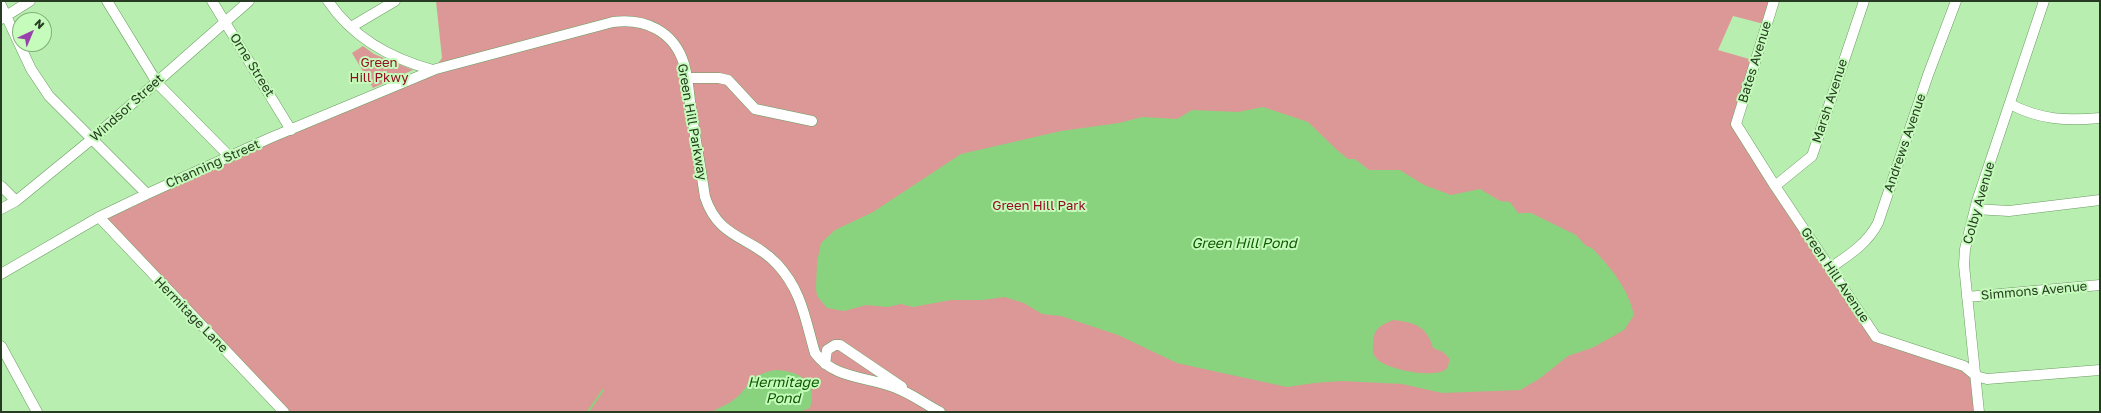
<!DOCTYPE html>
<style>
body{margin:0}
#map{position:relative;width:2101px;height:413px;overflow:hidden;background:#b8eeaf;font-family:"Golos Text",sans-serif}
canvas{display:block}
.frame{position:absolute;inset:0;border:2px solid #263b22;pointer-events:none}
.north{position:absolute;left:12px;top:12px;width:40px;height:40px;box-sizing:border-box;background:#c5fbbb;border:1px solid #85ae7e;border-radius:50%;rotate:44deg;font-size:11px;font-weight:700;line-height:16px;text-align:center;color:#263b22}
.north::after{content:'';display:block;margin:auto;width:14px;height:18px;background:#9a40ab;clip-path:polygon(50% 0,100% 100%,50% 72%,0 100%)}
</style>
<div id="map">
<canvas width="2101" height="413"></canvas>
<div class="frame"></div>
<div class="north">N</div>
</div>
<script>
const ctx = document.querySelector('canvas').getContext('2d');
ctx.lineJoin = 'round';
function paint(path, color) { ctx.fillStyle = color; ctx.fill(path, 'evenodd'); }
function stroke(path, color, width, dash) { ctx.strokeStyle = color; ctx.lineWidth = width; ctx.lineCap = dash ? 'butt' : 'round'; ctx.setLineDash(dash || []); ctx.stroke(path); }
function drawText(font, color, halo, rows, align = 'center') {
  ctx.font = font + ' "Golos Text",sans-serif'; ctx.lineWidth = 4; ctx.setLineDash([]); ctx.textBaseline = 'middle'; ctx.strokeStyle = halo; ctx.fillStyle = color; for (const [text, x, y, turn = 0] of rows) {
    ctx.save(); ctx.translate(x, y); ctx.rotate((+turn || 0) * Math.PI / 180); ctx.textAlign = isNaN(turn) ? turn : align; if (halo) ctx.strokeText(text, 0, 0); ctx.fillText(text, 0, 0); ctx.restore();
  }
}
paint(new Path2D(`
 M436,1H1774L1768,25L1733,16L1718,50L1756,61L1736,124L1876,337L1970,370L1979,412H284L99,217L433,70L442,58Z
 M363,46L374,54L413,70L373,88L352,53Z`), '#dc9896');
paint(new Path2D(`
 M1263,107L1308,122L1337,150L1348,159H1355L1369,170H1400L1424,185L1451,195L1480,189L1500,201L1510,202L1518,213H1531L1576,235L1586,246L1592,248C1611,268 1628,288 1634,315L1624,330L1594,347L1568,356L1539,379L1520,390L1442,393L1402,384L1342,381L1314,383L1287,387L1213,371L1177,363L1118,335L1061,316L1042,314L1024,303L1004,297L983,300H951L913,307L901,304L888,307L866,305L844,311L827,308L817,296L816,288L817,262L821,243L835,230L873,212L961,154L1061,131L1119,123L1142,117L1177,119L1192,110L1238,112ZM1393,320C1414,322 1427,326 1433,348L1443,352L1449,358C1449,363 1449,367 1445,370C1433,378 1389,370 1378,360C1376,358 1374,355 1373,353C1373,333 1373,328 1393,320Z
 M775,370C799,371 818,381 810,408L799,412H713C718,407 726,406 732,401C752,387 745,376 775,370Z`), '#8ad37e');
stroke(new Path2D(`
 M588,412L603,390`), '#8ad37e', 2);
const minor = new Path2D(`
 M107,1L153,76L156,82L230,157
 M212,1L291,130
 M328,1C353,38 392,59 433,70
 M1774,1L1736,124L1775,186L1876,337L1964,366L1976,376L1987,379L2100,370
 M1,5L31,69L49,96L147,194
 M1,19L30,1
 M351,27L395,1
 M687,78H719L728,80L755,109L812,121
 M2010,104C2040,120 2067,121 2100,118
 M1,186L16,201
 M1775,186L1812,156L1864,1
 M1,209L16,201L92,139L249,1
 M1975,209L2009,211L2100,200
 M99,217L284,412
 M1830,268C1849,255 1867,244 1878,223L1928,75L1956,1
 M1,274L99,217L147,194L270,138L436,69L613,22C645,18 674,31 684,64C689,81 689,99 692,116C696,143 701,170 705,197C719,240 751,236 777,264C802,291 805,319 815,353C835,380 868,376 896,388C912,394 925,404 940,412
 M1967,297L2100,285
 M1,346L37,412
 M825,364L827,350L835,345H840L902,387
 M1979,412L1964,265L1965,249L1977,201L2044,1`);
stroke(minor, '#6a9d62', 11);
stroke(minor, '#fff', 10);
drawText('13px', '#263b22', '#c5fbbb', [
 ["Bates Avenue",1755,62,-73],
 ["Orne Street",252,65,58],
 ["Marsh Avenue",1830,101,-72],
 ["Windsor Street",127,108,-42],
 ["Green Hill Parkway",692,122,80],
 ["Andrews Avenue",1905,143,-71],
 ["Channing Street",213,164,-24],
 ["Colby Avenue",1979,203,-74],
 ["Green Hill Avenue",1835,275,56],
 ["Simmons Avenue",2034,291,-5],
 ["Hermitage Lane",191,315,46]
]);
drawText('13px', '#970c25', '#c5fbbb', [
 ["Green",379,63],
 ["Hill Pkwy",379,78],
 ["Green Hill Park",1039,206]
]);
drawText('italic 14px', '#0e5800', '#c5fbbb', [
 ["Green Hill Pond",1244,244],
 ["Hermitage",783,383],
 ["Pond",783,399]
]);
</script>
